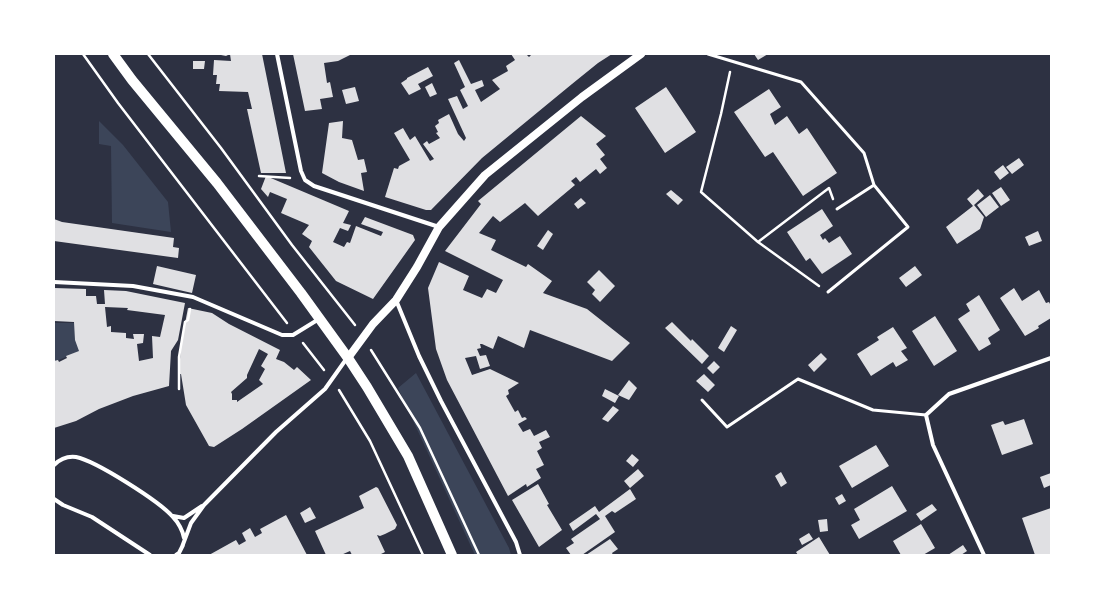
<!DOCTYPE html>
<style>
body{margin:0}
#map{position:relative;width:1105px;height:609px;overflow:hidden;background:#2d3142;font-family:Jost,sans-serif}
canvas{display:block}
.frame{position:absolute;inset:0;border:55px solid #fff;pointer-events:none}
</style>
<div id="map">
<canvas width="1105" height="609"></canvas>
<div class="frame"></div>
</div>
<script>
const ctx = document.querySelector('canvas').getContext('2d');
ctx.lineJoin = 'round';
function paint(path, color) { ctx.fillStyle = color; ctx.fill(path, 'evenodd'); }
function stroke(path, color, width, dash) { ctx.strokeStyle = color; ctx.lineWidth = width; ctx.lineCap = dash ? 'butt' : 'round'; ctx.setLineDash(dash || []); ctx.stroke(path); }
paint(new Path2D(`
 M99,121L123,145L168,202L171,232L112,223L111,146L99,144Z
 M54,321V323H77L80,351L54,362Z
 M416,373L509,548L511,555H475L398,388Z`), '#3c4559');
paint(new Path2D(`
 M221,54H262L286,173H261L247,109H252L248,92L219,91L220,84H216L217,75H213L214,60L231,61L230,54L226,56L221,55Z
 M293,54H352L338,61L324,63L327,83L330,82L333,97L320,99L322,109L305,111Z
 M511,54H526L529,57L532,54H612L598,63L572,84L482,158L431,210H426L385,197L394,168L398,169L399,166L410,160L394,133L403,128L410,140L415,136L430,161L434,159L423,144L427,141L429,144L440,138L436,133L438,132L435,126L439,123L438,120L449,114L458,134L464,141L466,138L448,99L457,96L463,109L468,106L460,90L465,87L454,63L459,60L471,84L482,80L484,86L475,90L481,102L500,89L492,80L508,71L506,66L515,60Z
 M754,54H768L758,60Z
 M193,61H205L204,69H193Z
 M428,67L433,76L418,84L421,89L409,95L401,83L407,79V78Z
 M432,83L437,94L430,97L425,87Z
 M355,87L359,101L346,104L342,90Z
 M666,87L696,132L665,153L635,108Z
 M769,89L781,107L770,114L775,125L787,116L799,134L807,128L837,173L803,196L773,152L765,157L734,112Z
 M581,116L606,136L596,144L605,155L600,159L607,168L600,174L596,169L580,182L576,177L571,181L575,185L538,216L525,203L500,222L493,216L479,233L496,240L491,250L526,267L528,264L552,281L543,293L587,309L630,343L612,361L530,330L524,348L498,336L493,349L482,344H480L481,348L477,349L480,356L486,355L490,366L480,369L476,356L465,358L472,375L490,369L519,383L508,390L509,394L506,396L515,412L518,410L522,418L525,417L527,419L518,424L523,432L530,429L534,436L546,430L550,437L539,442L542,448L537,451L544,465L536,469L541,478L527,487L526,484L508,496L447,380L436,349L428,288L439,262L469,276L463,290L482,298L487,289L496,293L503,280L445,251L481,204L478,201Z
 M343,121L342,138L352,140L358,160L364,159L367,172L361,173L364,191L339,182L322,173L329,123Z
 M1019,158L1024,165L1012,174L1006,167Z
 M1003,165L1009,173L1000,180L994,172Z
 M266,176L349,211L343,223L351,225L348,231L340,228L333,242L344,247L347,242L350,243L356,226L381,236L383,232L361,224L365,217L413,235L415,240L373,299L336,281L309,247L312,241L302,234L309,225L281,213L287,199L270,192L268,197L261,189Z
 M1001,187L1010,200L1001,206L992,193Z
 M978,189L984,196L974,205L984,217L980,229L957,244L946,227L973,206L967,199Z
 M671,190L683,200L678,205L666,194Z
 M990,195L999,207L986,217L977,205Z
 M581,198L586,203L578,209L574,204Z
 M822,209L833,226L820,235L823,240L825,238L829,243L840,236L852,254L822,274L810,258L806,261L787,232Z
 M54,219L62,222L174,238L173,247L179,248L178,258L54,241Z
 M548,230L553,234L543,250L537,246Z
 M1038,231L1042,241L1029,246L1025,237Z
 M157,266L196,275L192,293L153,284Z
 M915,266L922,275L906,287L899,278Z
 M599,270L615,286L600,302L592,294L595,290L587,282Z
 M54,288L86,289V296H96L97,304H105L104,290L126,291L185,303L178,340L171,351L169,386L133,396L99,409L76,421L54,428V361L58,360L59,362L67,358L66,356L79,351L75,340L74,322L54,321ZM105,307L128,308L127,310L165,315L160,337L152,336L153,358L139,361L137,344L143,343L144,334H133L134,339L126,338V333L111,332V326L107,327Z
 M1014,288L1022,301L1039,290L1046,303L1049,302L1051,306V318L1038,326L1039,328L1025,336L1000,298Z
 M979,295L1000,330L988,338L991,344L979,351L958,319L970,311L966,304Z
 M188,308L212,313L229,324L280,350L276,359L284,362L294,370L297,367L311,380L242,429L214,447L209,446L186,405L181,374H179L181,344ZM259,349L268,354L261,366L265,369L259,380L263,384L237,402V400H232V394L231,392L247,378V375Z
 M935,316L957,351L934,366L912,331Z
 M672,322L691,341L692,339L709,356L702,364L665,328Z
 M731,326L737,330L724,352L718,348Z
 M893,327L907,348L901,351L908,360L896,367L893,362L871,376L857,354L879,340L877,337Z
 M821,353L827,359L814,372L808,365Z
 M714,361L720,367L713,374L707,368Z
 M704,374L715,385L708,392L696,381Z
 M629,380L637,388L629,400L618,395Z
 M605,389L619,396L615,403L602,396Z
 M613,406L619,410L608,422L602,419Z
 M1024,419L1033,444L1002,455L991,425L1003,421L1005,425Z
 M876,445L889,466L852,488L839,466Z
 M632,454L639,460L633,467L626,461Z
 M638,469L644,476L630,488L624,481Z
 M781,472L787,483L781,487L775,476Z
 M1051,473V485L1044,488L1040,477Z
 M538,484L549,504L547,505L562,530L539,547L512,500Z
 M892,486L907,511L859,539L851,525L860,520L854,509Z
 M376,487L378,488L397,525L395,529L385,534L380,536L377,535L385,552L379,555H352L350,551L341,555H326L315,531L364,508L359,496Z
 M630,489L636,499L615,513L612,511L605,516L615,532L582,555H571L566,548L574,543L571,539L600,519L596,514L573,531L569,524L595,506L599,512Z
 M842,494L846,501L839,505L835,498Z
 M932,504L937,510L921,521L916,514Z
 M310,507L316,518L305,523L300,513Z
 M1051,508V555H1035L1022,518Z
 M286,515L307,555H209L236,540L239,545L246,541L242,533L250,528L255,537L262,533L260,529Z
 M827,519L828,531L820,532L818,520Z
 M921,524L935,548L923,555H901L893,541Z
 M809,533L813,539L802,545L799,539Z
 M819,537L830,555H798L796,552Z
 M610,539L618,549L612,553L613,555H586Z
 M963,545L967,551L961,555H948Z`), '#e0e0e3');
stroke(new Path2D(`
 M83,54L118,103L287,323
 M148,54L221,148L292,245L355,325
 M730,72L721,114L701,192L758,242L819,286
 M259,176L290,178
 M758,242L829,188L833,199
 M303,343L324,370
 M371,350L420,428L479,555
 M179,389V357L185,322L188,320L190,309
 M339,390L370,441L423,555`), '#fff', 2.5);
stroke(new Path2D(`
 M708,54L801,82L864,153L874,185L908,227L828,292
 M837,209L874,185
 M702,400L727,427L798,379L873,410L926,415`), '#fff', 3);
stroke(new Path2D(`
 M277,54L301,171L305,180L314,186L439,227
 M54,282L133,286L193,297L282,335H293L319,319
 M396,300L419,356L441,401L516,542L520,555
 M54,465C60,459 68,456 76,457C96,461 159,501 173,517C178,522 183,531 184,538
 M54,499L63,505L92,517L150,555
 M173,516L184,518L202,506
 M182,547L191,523L204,505L276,432L325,389L347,358
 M176,555L179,553L183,545
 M984,555L933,445L926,415L949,394L1051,358`), '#fff', 4);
stroke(new Path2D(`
 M348,358L373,324L396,300L417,267L439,227L485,175L582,97L641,54`), '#fff', 8);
stroke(new Path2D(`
 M113,54L132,80L217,183L301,293L348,358L367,387L408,456L452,555`), '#fff', 10);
</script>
